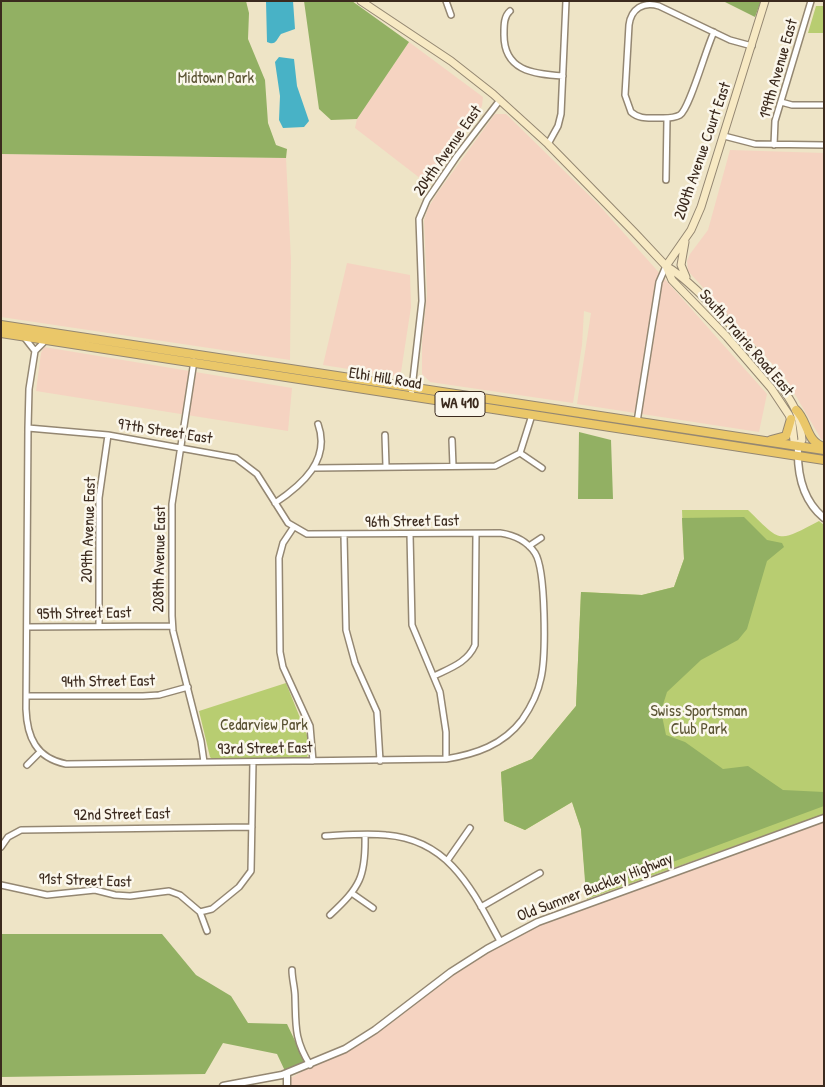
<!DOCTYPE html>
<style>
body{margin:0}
#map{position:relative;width:825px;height:1087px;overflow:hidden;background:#eee4c6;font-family:"Patrick Hand",sans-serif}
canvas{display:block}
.frame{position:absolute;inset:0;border:2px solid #3b2a1e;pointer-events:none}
</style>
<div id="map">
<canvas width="825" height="1087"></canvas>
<div class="frame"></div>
</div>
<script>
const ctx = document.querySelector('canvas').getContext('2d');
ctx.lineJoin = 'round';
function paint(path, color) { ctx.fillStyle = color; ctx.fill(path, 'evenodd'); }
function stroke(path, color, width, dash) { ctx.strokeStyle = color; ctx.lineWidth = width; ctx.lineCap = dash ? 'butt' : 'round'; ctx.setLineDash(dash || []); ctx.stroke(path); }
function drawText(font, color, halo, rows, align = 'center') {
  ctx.font = font + ' "Patrick Hand",sans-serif'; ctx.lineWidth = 5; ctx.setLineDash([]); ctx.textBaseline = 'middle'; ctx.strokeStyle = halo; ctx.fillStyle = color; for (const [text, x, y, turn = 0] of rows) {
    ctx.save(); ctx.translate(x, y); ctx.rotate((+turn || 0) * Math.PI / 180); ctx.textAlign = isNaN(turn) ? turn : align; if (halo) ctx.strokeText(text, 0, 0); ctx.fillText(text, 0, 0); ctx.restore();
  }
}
paint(new Path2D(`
 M409,42L483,97L482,106L425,182L355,128L357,119Z
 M495,114H506L598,204L767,394L759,432L577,404L591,313L584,311L582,345L573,403L430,382L422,374V342L427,294L424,220L428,208L438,192Z
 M730,150L824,153V440L821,439L786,379L688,271L687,261L690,254L708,230Z
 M1,154L286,158L291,260L290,360L1,317Z
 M347,263L410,275L411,307L401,372L393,376L323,365Z
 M44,347L292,388L288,431L36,391L41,353Z
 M824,818V1086H287V1080L369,1034L460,967L560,913Z`), '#f5d3c1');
paint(new Path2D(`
 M816,6H824V33H808Z
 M682,510H748C782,543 777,543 819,521L824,525V814L587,899L581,829L572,802L525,830L504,821L501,772L532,759L576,706L581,592L642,595L674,587L684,559Z
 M286,683L309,740L310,746L307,758L213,760L210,757L199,711Z`), '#b8cd71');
paint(new Path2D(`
 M1,1H246L249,13L248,39L265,80L268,123L276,145L287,149L286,158L1,154Z
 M304,1H352L409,42L357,119L331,120L319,109Z
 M723,1H761L755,17Z
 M579,432L611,440L613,499H578Z
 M744,517L767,540L782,543L784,547L767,561L747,629L738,640L701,660L667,692L661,711L666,735L685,742L723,769L748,766L783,790L824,792V806L586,894L581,829L572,802L525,830L504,821L501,772L532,759L576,706L581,592L642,595L674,587L684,559L682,518Z
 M1,934H162L196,975L231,996L248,1023L287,1024L305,1062L285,1071L277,1054L223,1043L205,1074L1,1077Z`), '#92b063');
paint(new Path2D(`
 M266,1H293L295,29L281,34C276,40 276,46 267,42Z
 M279,57L294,59L297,86L309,121L304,127L283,128L279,120L280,96L275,62Z`), '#48b2c6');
const minor = new Path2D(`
 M446,1L451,15
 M510,11C504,16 504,25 504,33C503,71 533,74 563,76
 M714,32C706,48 690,108 680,115C673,119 665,118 657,118C647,118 639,119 631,112L625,95L629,25C631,9 643,1 659,6L730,40L752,46
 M781,102L792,105H824
 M724,136L755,144L824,145
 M548,144L558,126L561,114L566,1
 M774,145L775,121L811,1
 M666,180L667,119
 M24,337L35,351L46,340
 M194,361L172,504V616L173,631L201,741L204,762
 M411,397L422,301L419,219L427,200L457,156L500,100
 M637,422L659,282L666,266
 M28,428L108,435L236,458L257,474L288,523L307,534L500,533C514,535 527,541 535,553C546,570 546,656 541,678C538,693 531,707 522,720C503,745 476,754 446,759L66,764C36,758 27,737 26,709L28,428L29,389L35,351
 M385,435L386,466
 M452,440L453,466
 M520,453L542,468
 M314,468L495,466L520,453L532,415
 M275,503C302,485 331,460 318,424
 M293,528L283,543L279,558L280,652L283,667L310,726L313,761
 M410,534L412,625L440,692L446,732V759
 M344,535L346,630L355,663L377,712L380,761
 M529,546L541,538
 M99,626V498L108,435
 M27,627L172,626
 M434,676C450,668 467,663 475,645L476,534
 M27,696H143L159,695L188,687
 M27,765L40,752
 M325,836C345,835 366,833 386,835C451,840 473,892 500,941
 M1,847L8,837L21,830L252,827
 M447,861L470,828
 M1,885L47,895L95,890L115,895L130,896L169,891L180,895L200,912L207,931
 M353,894L373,908
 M481,907L540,873
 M200,912L212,909L239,887L251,871L253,762
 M330,915C360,887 366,877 365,835
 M292,970C292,979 295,988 295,997C296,1026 294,1039 310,1065`);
const tertiary = new Path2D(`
 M798,447C797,474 802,500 824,518
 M223,1086L282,1075L345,1049L375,1030L451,972L487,949L538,922L824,818
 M287,1086V1073`);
const secondary = new Path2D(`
 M361,1L451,61L493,94L548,144L635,233L666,266L672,280L727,337L771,388L789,415L792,423L794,441L798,447L802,440C801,431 800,420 796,411C781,377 698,284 666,266
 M685,242L681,265L686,277
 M666,266L691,230L701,207L765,1`);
const primary = new Path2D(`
 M1,325L824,450
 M1,333L824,460
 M796,410C808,421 806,442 824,447
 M771,440L786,436L791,419`);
stroke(minor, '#948772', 8);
stroke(tertiary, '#948772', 9);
stroke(secondary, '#948772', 9);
stroke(primary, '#948772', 10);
stroke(minor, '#fff', 5);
stroke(tertiary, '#fff', 6);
stroke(secondary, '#f7e9c3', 7);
stroke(primary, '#eac769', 8);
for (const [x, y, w] of [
 [460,404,50]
]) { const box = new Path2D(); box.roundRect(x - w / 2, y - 12.5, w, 25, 4); ctx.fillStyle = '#fbf7ec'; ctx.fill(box); stroke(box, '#3b2a1e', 1); }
drawText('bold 15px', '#3b2a1e', null, [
 ["WA 410",460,404]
]);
drawText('16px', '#3b2a1e', '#fbf7ec', [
 ["199th Avenue East",779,69,-74],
 ["204th Avenue East",448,151,-55],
 ["200th Avenue Court East",703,151,-71],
 ["South Prairie Road East",746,343,49],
 ["Elhi Hill Road",385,379,9],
 ["97th Street East",165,432,9],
 ["96th Street East",412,522,-1],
 ["209th Avenue East",89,530,-88],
 ["208th Avenue East",160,559,-89],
 ["95th Street East",84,614,-1],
 ["94th Street East",108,682,-1],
 ["93rd Street East",265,749,-1],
 ["92nd Street East",122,815,-1],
 ["91st Street East",85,881,2],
 ["Old Sumner Buckley Highway",595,888,-21]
]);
drawText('16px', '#5a5333', '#fbf7ec', [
 ["Midtown Park",216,79],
 ["Swiss Sportsman",699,712],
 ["Club Park",699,730],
 ["Cedarview Park",264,726]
]);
</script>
